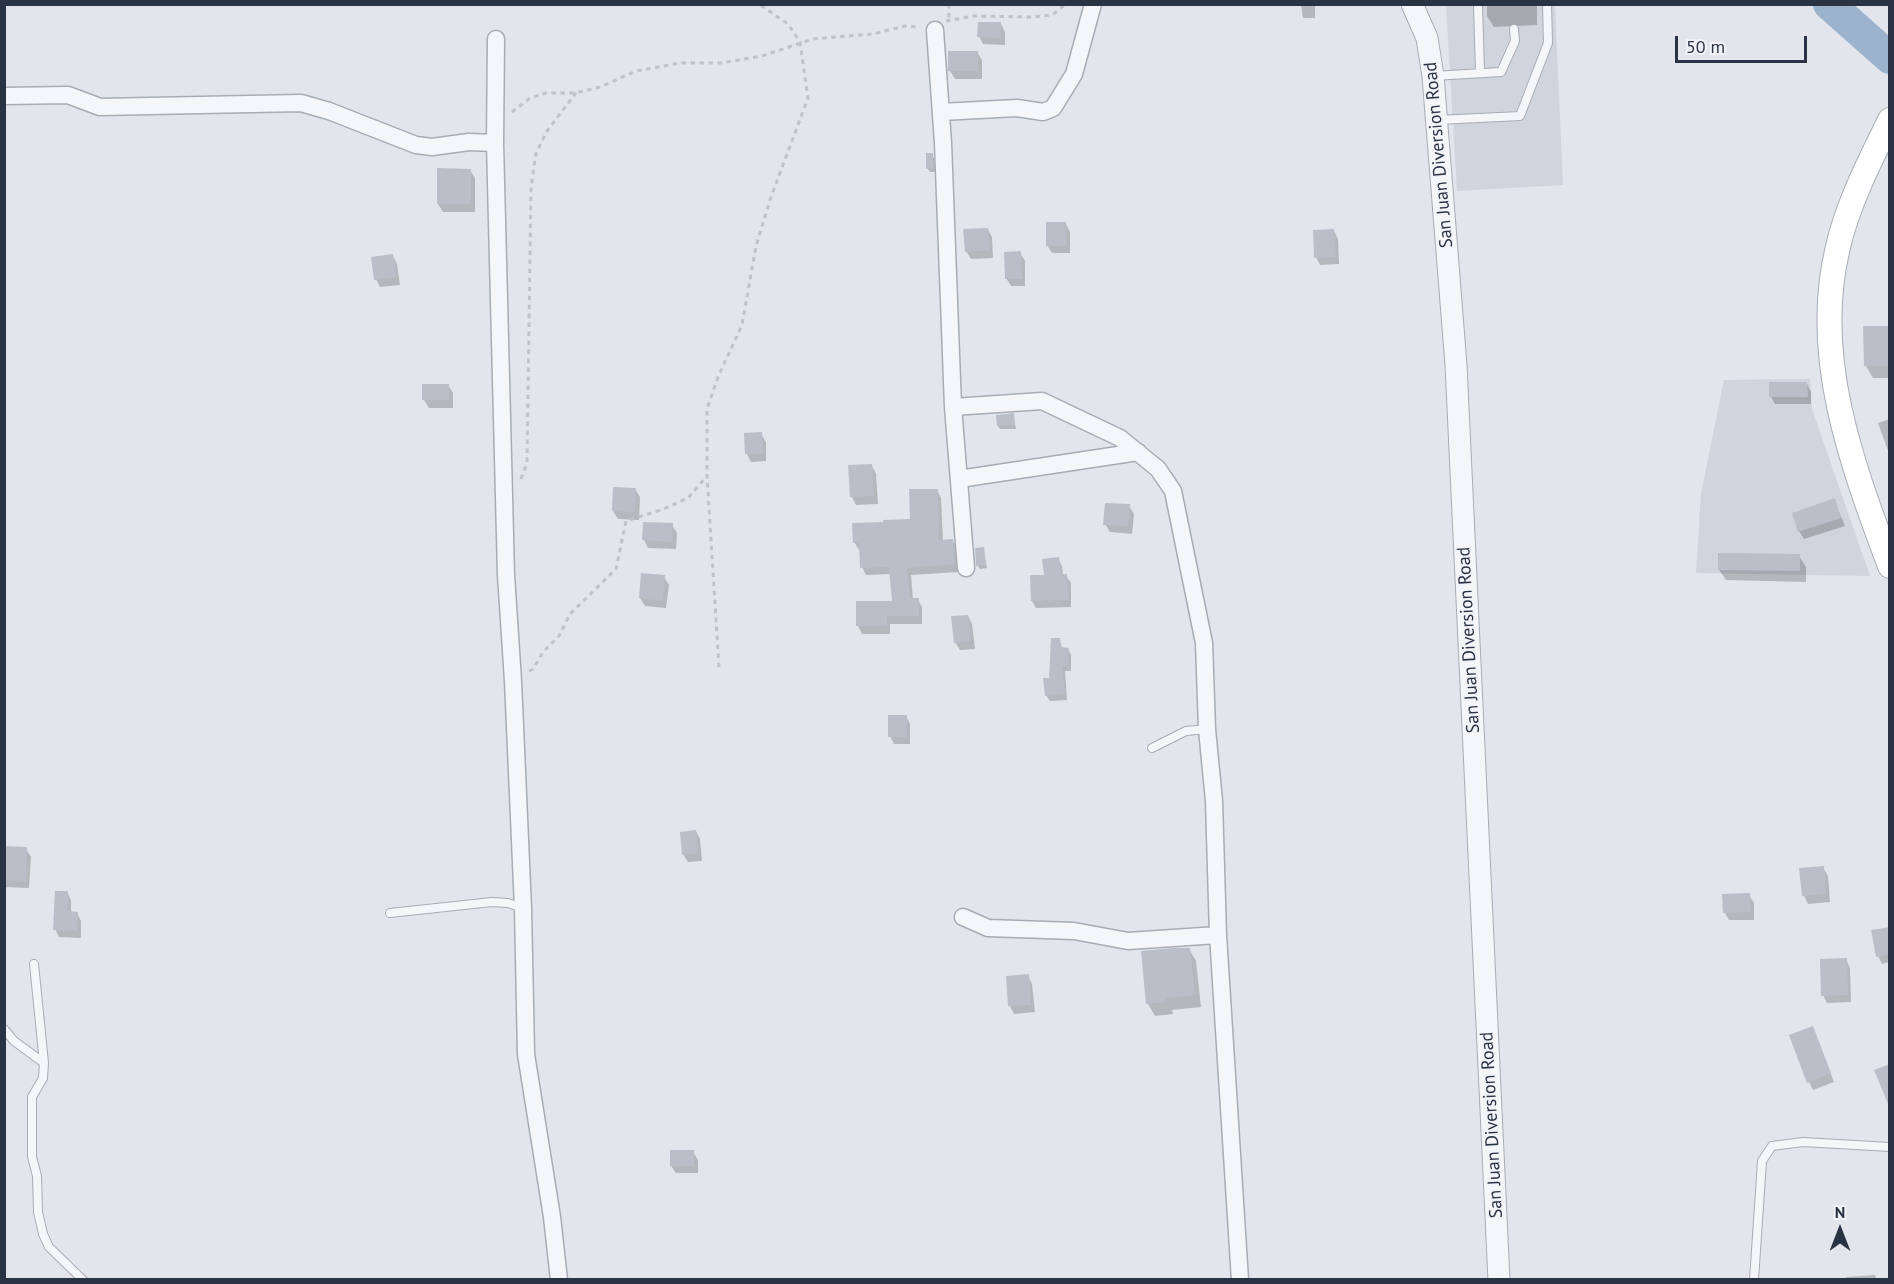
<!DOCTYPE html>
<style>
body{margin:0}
#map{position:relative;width:1894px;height:1284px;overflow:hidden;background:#e2e5eb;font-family:"PT Sans",sans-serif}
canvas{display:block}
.frame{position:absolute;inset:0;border:6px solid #293344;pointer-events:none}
.north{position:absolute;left:1810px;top:1200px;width:60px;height:60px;-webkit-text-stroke:4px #f2f4f8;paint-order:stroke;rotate:0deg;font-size:16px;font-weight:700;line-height:24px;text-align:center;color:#293344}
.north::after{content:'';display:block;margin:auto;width:21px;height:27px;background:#293344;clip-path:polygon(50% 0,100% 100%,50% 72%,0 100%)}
.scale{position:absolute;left:1675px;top:36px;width:132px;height:27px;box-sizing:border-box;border:3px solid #293344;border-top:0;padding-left:8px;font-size:18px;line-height:21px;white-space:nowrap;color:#293344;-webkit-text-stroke:4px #f2f4f8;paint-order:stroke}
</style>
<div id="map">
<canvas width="1894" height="1284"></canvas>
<div class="frame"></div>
<div class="north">N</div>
<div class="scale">50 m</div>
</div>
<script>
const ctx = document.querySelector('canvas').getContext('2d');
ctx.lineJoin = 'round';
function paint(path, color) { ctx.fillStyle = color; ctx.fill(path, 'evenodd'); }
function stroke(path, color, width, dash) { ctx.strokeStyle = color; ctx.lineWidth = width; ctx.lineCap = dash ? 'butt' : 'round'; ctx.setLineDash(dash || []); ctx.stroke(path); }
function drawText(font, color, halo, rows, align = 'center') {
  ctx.font = font + ' "PT Sans",sans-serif'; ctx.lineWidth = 4.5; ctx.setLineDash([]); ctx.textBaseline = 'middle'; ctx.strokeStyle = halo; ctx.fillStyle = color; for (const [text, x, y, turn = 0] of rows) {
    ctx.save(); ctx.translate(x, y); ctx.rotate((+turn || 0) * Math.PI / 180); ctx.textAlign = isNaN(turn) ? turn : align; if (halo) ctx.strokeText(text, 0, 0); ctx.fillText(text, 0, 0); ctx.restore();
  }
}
paint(new Path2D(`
 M1446,5H1555L1563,185L1457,191Z
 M1810,379L1812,409L1870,576L1696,573L1701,494L1724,380Z`), '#d0d4dd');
paint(new Path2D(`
 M1301,4H1315V18H1303Z
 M1487,4H1537V25L1494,27L1487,16Z
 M1001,24L1005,32V45L983,44L979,36Z
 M977,52L982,60V79H955L950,71Z
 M932,155L934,158L935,172H930L928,169Z
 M470,170L475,178V212H443L438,204Z
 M1066,224L1070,232V253H1052L1047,245Z
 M988,230L992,237L993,258L971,259L966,251Z
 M1334,231L1338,239L1339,264L1320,265L1316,257Z
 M1020,253L1025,261V286H1011L1006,278Z
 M393,256L397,264L400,285L380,287L376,279Z
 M1890,327V378H1873L1866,366Z
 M1807,384L1811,392V404H1775L1771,397Z
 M448,385L453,393V408H429L424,400Z
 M1013,415L1016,429H1000L998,426Z
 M1890,419V456L1878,423Z
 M761,434L766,442V461L751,462L747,454L746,435Z
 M872,466L876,474L878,504L856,505L852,497Z
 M635,489L640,497L639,520L618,519L613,511Z
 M937,490L941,498L943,541L952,540L957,548L959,572L911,575L913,600H918L922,607V624H890V634H862L858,626L894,603L891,574L866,575L862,567L861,550H859L855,543L911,520Z
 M1834,500L1845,526L1804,539L1799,531Z
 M1129,506L1134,514L1132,534L1110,532L1105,524Z
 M672,525L677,533L676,549L648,548L644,540Z
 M983,549L987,568L980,569L978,566Z
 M1799,556L1806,567V582L1726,580L1719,570Z
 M1058,559L1062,566L1063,576H1066L1071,583V607L1036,608L1032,601L1045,576Z
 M664,577L669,585L666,608L645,606L640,598Z
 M968,616L972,624L975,649L960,650L955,642Z
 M1059,640L1063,649H1068L1071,655V671H1065L1067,700L1050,701L1046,695Z
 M906,716L910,724V744H894L890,736Z
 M696,831L700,839L702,861L688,862L683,854Z
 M4,848L26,849L31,857L29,888L4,887Z
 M1823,868L1828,876L1830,902L1808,904L1804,896L1801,870Z
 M67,892L71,900V913H77L81,921V938L59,937L55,929Z
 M1749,895L1754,903V920H1729L1725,913Z
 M1890,928V962L1882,964L1878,956Z
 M1189,949L1196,961L1201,1007L1172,1010L1173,1014L1155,1016L1148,1004Z
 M1846,960L1850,968L1851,1002L1827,1003L1823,995Z
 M1028,976L1032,984L1035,1012L1014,1014L1010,1006Z
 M1816,1035L1834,1082L1813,1090L1809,1082Z
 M693,1152L698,1160V1173H676L671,1166Z
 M1875,1275L1877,1280H1846V1277Z`), '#0003');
stroke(new Path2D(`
 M1829,4L1890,58`), '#9bb3cd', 32);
paint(new Path2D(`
 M978,22H1001V38L977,37Z
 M948,51H978V71H948Z
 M926,153H933V169H926Z
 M437,168L471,169V204H437Z
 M1046,222H1066V246H1046Z
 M988,228L990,250L965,252L963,229Z
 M1334,229L1336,257L1314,258L1313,230Z
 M1021,251L1022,279H1005L1004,252Z
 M393,254L397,277L374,280L371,257Z
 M1863,326H1890V366H1864Z
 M1769,382H1807L1808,397H1769Z
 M422,384H449V400H422Z
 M1014,413L1015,425L997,426L996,415Z
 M762,432L763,454H745L744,433Z
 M872,464L874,496L850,497L848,465Z
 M613,487L636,488L635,512L612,511Z
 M909,489H938L939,540L953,539L955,564L907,568L910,598H919V616H887V626H856V601H892L889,567L860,568L859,543H853L852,523L883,522V520L910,519Z
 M1835,498L1841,518L1798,532L1792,513Z
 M1105,503L1130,504L1128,526L1103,525Z
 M643,522L673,523L672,542L642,540Z
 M984,547L986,565L976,566L975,548Z
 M1718,553L1800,554V571L1718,570Z
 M1059,557L1061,574H1067L1068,600L1031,601L1030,575H1044L1042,559Z
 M641,573L665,575L663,601L639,598Z
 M968,615L971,641L954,643L951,616Z
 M1051,638H1060L1061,647L1069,648L1068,666H1062L1065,694L1045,696L1043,678H1049Z
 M888,715H907V737H888Z
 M696,830L698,853L682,855L680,832Z
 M4,846L27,847L26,881L4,880Z
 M1824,866L1826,894L1802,896L1799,868Z
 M55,891H68V911L78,912L77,931L53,930Z
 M1750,893L1751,912L1723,913L1722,894Z
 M1890,927V954L1876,957L1871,930Z
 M1174,948H1190L1195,995L1166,998L1167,1002L1146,1004L1141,951Z
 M1847,958L1848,995L1821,996L1820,959Z
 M1029,974L1031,1005L1008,1006L1006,976Z
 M1813,1026L1831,1073L1807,1083L1789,1035Z
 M1890,1064V1106H1889L1874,1070Z
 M670,1150H694V1166H670Z`), '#b9bec9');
const service = new Path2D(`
 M1478,4L1480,73
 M1433,76L1501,72L1515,41L1514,29
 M1438,120L1520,116L1548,43L1547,4
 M1152,748L1186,731L1207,729
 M390,913L492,902L508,903L523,908
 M34,964L44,1063L43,1078L32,1097V1157L37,1176L38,1212L43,1234L49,1247L83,1280
 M4,1029L14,1041L44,1063
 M1754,1280L1762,1161L1772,1146L1803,1142L1890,1147`);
const minor = new Path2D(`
 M935,30L943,143L953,407L966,568
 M496,39L495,143L506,575L513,681L523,908L526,1054L552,1217L559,1280
 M4,96L68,95L100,107L301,103L329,111L416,145L432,147L469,142L495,143
 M941,112L1017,108L1043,112L1053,108L1074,74L1093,4
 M953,407L1042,401L1120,438L1158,469L1173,491L1204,643L1207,729L1214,801L1218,935L1240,1280
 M959,479L1138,452
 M963,917L988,928L1074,931L1128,941L1218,935`);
const tertiary = new Path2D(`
 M1412,4L1427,38L1433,76L1456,365L1499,1280`);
const secondary = new Path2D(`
 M1890,120C1871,158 1847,206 1838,247C1811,356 1852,464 1890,566`);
stroke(service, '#a7acb6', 10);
stroke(minor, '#a7acb6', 19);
stroke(tertiary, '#a7acb6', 23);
stroke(secondary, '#a7acb6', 26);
stroke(new Path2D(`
 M949,4V19
 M946,21L974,16L1031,17L1052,15L1066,4
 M512,112L530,98L546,93H576L600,87L636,71L680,63H720L762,56L813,39L873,34L905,26L920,27
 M521,479L527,463L531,188L536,153L547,131L576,93
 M719,667L707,476V409L718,377L742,325L756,246L771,197L808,98L800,42L788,24L759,4
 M529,671L533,669L543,652L559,636L570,614L616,569L626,521L661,510L688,498L706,477`), '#c0c3ca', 3, [4.5, 4.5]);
stroke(service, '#f5f6f9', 8);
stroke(minor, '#f5f6f9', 16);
stroke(tertiary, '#f5f6f9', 21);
stroke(secondary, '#fff', 24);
drawText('18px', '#293344', '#f2f4f8', [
 ["San Juan Diversion Road",1439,155,-95],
 ["San Juan Diversion Road",1469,640,-93],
 ["San Juan Diversion Road",1492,1125,-93]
]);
</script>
